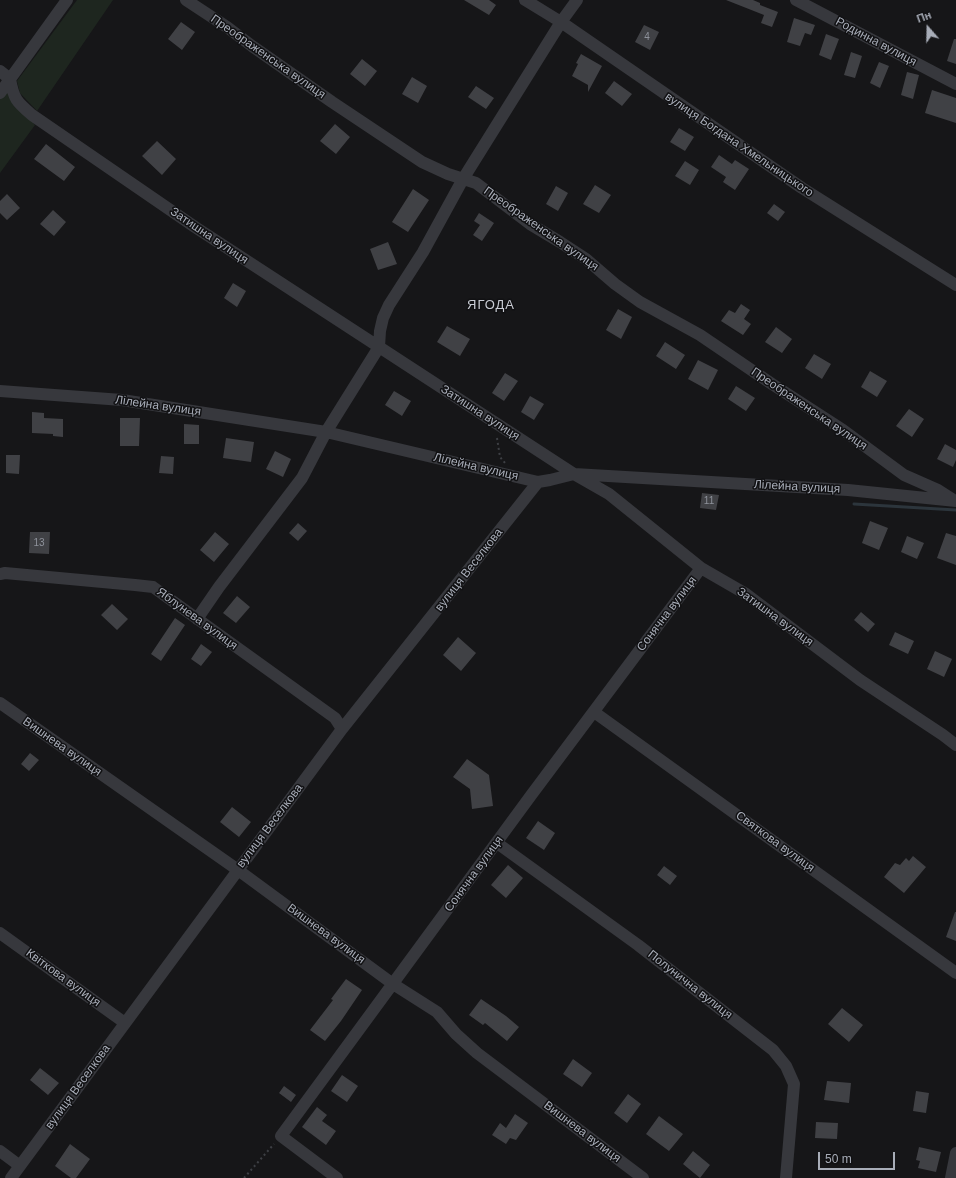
<!DOCTYPE html>
<meta charset="utf-8">
<style>
body{margin:0}
#map{position:relative;width:956px;height:1178px;overflow:hidden;background:#161618;font-family:Helvetica,sans-serif}
canvas{display:block}
.north{position:absolute;left:908px;top:8px;width:40px;height:40px;-webkit-text-stroke:3px #111113;paint-order:stroke;rotate:340deg;font-size:11px;font-weight:700;line-height:16px;text-align:center;color:#a8adb8}
.north::after{content:'';display:block;margin:auto;width:14px;height:18px;background:#a8adb8;clip-path:polygon(50% 0,100% 100%,50% 72%,0 100%)}
.scale{position:absolute;left:818px;top:1152px;width:77px;height:18px;box-sizing:border-box;border:2px solid #a8adb8;border-top:0;padding-left:5px;font-size:12px;line-height:14px;white-space:nowrap;color:#a8adb8;-webkit-text-stroke:3px #111113;paint-order:stroke}
</style>
<div id="map">
<canvas width="956" height="1178"></canvas>
<div class="north">Пн</div>
<div class="scale">50 m</div>
</div>
<script>
const ctx = document.querySelector('canvas').getContext('2d');
ctx.lineJoin = 'round';
function paint(path, color) { ctx.fillStyle = color; ctx.fill(path, 'evenodd'); }
function stroke(path, color, width, dash) { ctx.strokeStyle = color; ctx.lineWidth = width; ctx.lineCap = dash ? 'butt' : 'round'; ctx.setLineDash(dash || []); ctx.stroke(path); }
function drawText(font, color, halo, rows, align = 'center') {
  ctx.font = font + ' Helvetica,sans-serif'; ctx.lineWidth = 3; ctx.setLineDash([]); ctx.textBaseline = 'middle'; ctx.strokeStyle = halo; ctx.fillStyle = color; for (const [text, x, y, turn = 0] of rows) {
    ctx.save(); ctx.translate(x, y); ctx.rotate((+turn || 0) * Math.PI / 180); ctx.textAlign = isNaN(turn) ? turn : align; if (halo) ctx.strokeText(text, 0, 0); ctx.fillText(text, 0, 0); ctx.restore();
  }
}
paint(new Path2D(`
 M77,0H113L37,111L20,93L17,81Z
 M0,83L35,125L0,173Z`), '#1e261f');
stroke(new Path2D(`
 M854,504L956,510`), '#2c353c', 3);
paint(new Path2D(`
 M464,0H489L496,5L489,15Z
 M726,0H753L760,3V5L778,12L772,27L761,23L764,15Z
 M794,18L815,25L811,35L805,33L800,46L787,42Z
 M181,22L195,32L182,50L168,39Z
 M644,25L659,32L650,50L635,42Z
 M826,34L839,39L831,60L819,55Z
 M954,39H956V64L947,61Z
 M851,52L862,56L855,78L844,75Z
 M581,54L602,66L588,92V85L572,76L578,64L576,63Z
 M362,59L377,71L365,86L350,74Z
 M879,62L889,66L880,88L870,83Z
 M907,72L919,75L913,99L901,95Z
 M412,77L427,86L418,103L402,94Z
 M614,81L632,94L622,106L605,93Z
 M476,86L494,98L486,109L468,97Z
 M932,90L956,98V123L925,113Z
 M335,124L350,137L336,154L320,141Z
 M679,128L694,137L685,151L670,142Z
 M157,141L176,159L162,175L142,156Z
 M46,144L75,167L64,181L34,159Z
 M719,155L732,164L735,160L749,169L735,190L723,182L726,177L711,167Z
 M685,161L699,170L690,185L675,176Z
 M595,185L611,195L599,213L583,204Z
 M556,186L568,193L558,211L546,204Z
 M413,189L429,200L408,232L392,222Z
 M7,194L20,208L7,220L0,213V201Z
 M774,204L785,212L778,221L767,213Z
 M53,210L66,222L54,236L40,224Z
 M479,213L494,223L482,241L473,235L480,225L474,221Z
 M388,242L397,264L378,270L370,249Z
 M233,283L246,291L237,307L224,298Z
 M741,304L750,310L744,319L751,324L743,335L721,321L729,310L735,313Z
 M618,309L632,317L621,339L606,330Z
 M447,326L470,339L460,356L437,342Z
 M776,327L792,339L782,353L765,342Z
 M665,342L685,355L676,369L656,356Z
 M814,354L831,364L822,379L805,368Z
 M698,360L718,370L708,390L688,379Z
 M870,371L887,381L877,397L861,387Z
 M505,373L518,381L504,401L492,393Z
 M736,386L755,398L746,411L728,399Z
 M394,391L411,401L402,416L385,405Z
 M530,396L544,404L534,420L521,412Z
 M909,409L924,419L912,437L896,426Z
 M32,412L44,413V418L63,419V437L53,436V434L32,433Z
 M120,418H140L139,446H120Z
 M184,424L199,425V444H184Z
 M226,438L254,442L251,462L223,458Z
 M945,444L956,450V460L953,467L937,459Z
 M275,451L291,459L283,477L266,469Z
 M6,455H20L19,474L6,473Z
 M161,456L174,457L173,474L159,473Z
 M702,493L719,495L716,510L700,508Z
 M870,521L888,528L879,550L862,543Z
 M298,523L307,531L298,541L289,533Z
 M30,532H50L49,554L29,553Z
 M215,532L229,544L214,562L200,550Z
 M946,533L956,536V565L937,558Z
 M907,536L924,543L917,559L901,552Z
 M237,596L250,607L236,623L223,613Z
 M112,604L128,619L117,630L101,615Z
 M861,612L875,624L868,632L854,620Z
 M175,618L185,625L161,661L151,654Z
 M895,632L914,641L908,654L889,645Z
 M458,637L476,653L461,671L443,655Z
 M201,644L212,652L201,666L191,659Z
 M935,651L952,659L944,677L927,669Z
 M30,753L39,760L29,771L21,764Z
 M467,759L489,775L493,806L472,809L470,789L453,777Z
 M232,807L251,822L239,837L220,822Z
 M538,821L555,833L544,850L526,838Z
 M913,856L926,867L904,893L884,877L895,863L900,865L906,858L909,861Z
 M508,865L523,878L506,898L491,885Z
 M664,866L677,876L670,885L657,875Z
 M955,912H956V941L946,937Z
 M346,979L362,990L341,1021L325,1041L310,1030L333,1000L331,999Z
 M481,999L506,1016L519,1027L507,1041L485,1023L483,1025L469,1015Z
 M842,1008L863,1025L849,1042L828,1024Z
 M573,1059L592,1073L582,1087L563,1074Z
 M40,1068L59,1083L48,1095L30,1080Z
 M342,1075L358,1086L347,1102L331,1091Z
 M827,1081L851,1083L849,1103L824,1100Z
 M284,1086L296,1095L291,1102L279,1093Z
 M916,1091L929,1093L926,1113L913,1111Z
 M628,1094L641,1104L627,1123L614,1113Z
 M317,1107L327,1115L322,1121L336,1131L326,1145L302,1127Z
 M515,1114L528,1123L516,1140L510,1138L506,1144L492,1135L500,1123L506,1128Z
 M659,1116L683,1134L669,1151L646,1134Z
 M816,1122L838,1123L837,1139L815,1138Z
 M70,1144L90,1159L76,1178H71L55,1166Z
 M919,1147L941,1152L936,1172L918,1168L920,1161L916,1160Z
 M693,1151L710,1165L700,1178L683,1164Z`), '#404145');
stroke(new Path2D(`
 M497,438L500,457L505,463
 M244,1178L274,1144`), '#3d3f44', 2, [2, 3]);
stroke(new Path2D(`
 M186,0L227,27L252,46L332,102L422,162L448,174L476,183L530,224L560,242L586,259L615,284L640,302L700,335L772,384L843,430L904,475L938,490L952,499
 M525,0L561,22L802,188L956,285
 M796,0L956,84
 M0,71L10,79C14,100 17,102 32,115L195,227L574,474L609,494L701,568L746,594L860,680L943,735L956,745
 M0,93L67,0
 M0,391L122,400L326,432L538,482L550,480L574,474L848,490L956,501
 M0,574L5,573L135,585L153,587L335,718L342,729
 M197,619L219,587L302,478L326,432L379,347L380,331L383,318L389,305L423,252L463,179L561,22L577,0
 M0,703L238,870L393,984L437,1012L456,1034L477,1053L643,1178
 M594,712L956,973
 M497,843L638,945L773,1050L786,1066L794,1084L786,1178
 M0,933L125,1023
 M0,1151L20,1166
 M11,1178L342,729L538,482
 M337,1178L281,1136L532,794L701,568
 M951,1178L956,1153`), '#37383d', 12);
drawText('10px', '#8e929b', null, [
 ["4",647,37],
 ["11",709,501],
 ["13",39,543]
]);
drawText('12px', '#a8adb8', '#111113', [
 ["Родинна вулиця",876,42,28],
 ["Преображенська вулиця",268,57,35],
 ["вулиця Богдана Хмельницького",739,145,34],
 ["Преображенська вулиця",541,229,35],
 ["Затишна вулиця",209,236,34],
 ["Лілейна вулиця",158,406,8],
 ["Преображенська вулиця",809,409,34],
 ["Затишна вулиця",480,413,33],
 ["Лілейна вулиця",476,467,13],
 ["Лілейна вулиця",797,487,3],
 ["вулиця Веселкова",469,570,-52],
 ["Сонячна вулиця",667,614,-53],
 ["Затишна вулиця",775,617,36],
 ["Яблунева вулиця",197,619,36],
 ["Вишнева вулиця",62,747,35],
 ["вулиця Веселкова",270,826,-53],
 ["Святкова вулиця",775,842,36],
 ["Сонячна вулиця",474,874,-54],
 ["Вишнева вулиця",326,934,36],
 ["Квіткова вулиця",63,978,36],
 ["Полунична вулиця",690,985,38],
 ["вулиця Веселкова",78,1087,-54],
 ["Вишнева вулиця",582,1132,37]
]);
ctx.letterSpacing = '1px';
drawText('13px', '#c9ccd4', '#111113', [
 ["ЯГОДА",491,305]
]);
ctx.letterSpacing = '0px';
</script>
